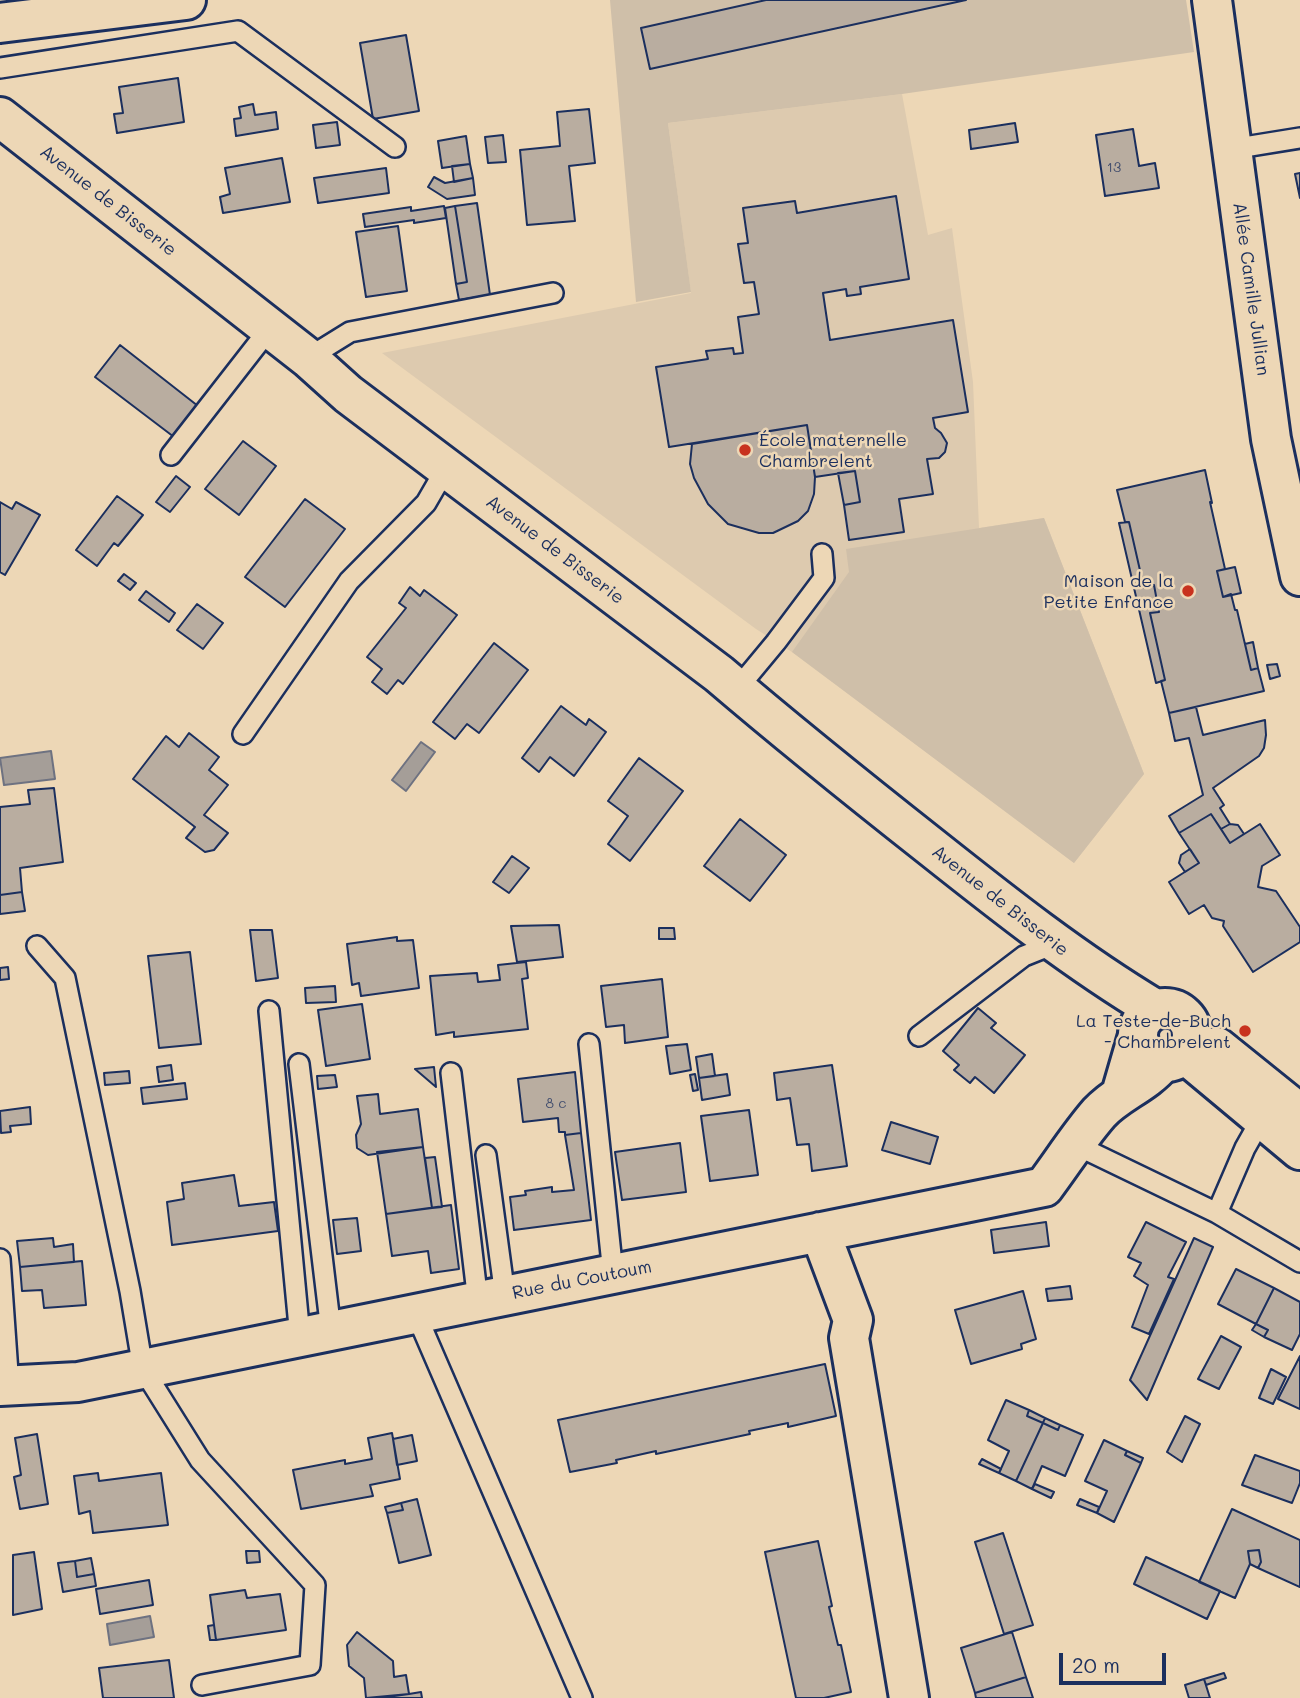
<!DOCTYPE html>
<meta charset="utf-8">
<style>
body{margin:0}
#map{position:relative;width:1300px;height:1698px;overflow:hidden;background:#edd7b6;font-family:Mali,sans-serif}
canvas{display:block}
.scale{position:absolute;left:1059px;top:1653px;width:107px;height:32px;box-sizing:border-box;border:4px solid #1b2f5e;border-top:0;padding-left:9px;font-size:21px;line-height:24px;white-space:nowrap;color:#1b2f5e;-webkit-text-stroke:5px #edd7b6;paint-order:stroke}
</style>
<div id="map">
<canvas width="1300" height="1698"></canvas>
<div class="scale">20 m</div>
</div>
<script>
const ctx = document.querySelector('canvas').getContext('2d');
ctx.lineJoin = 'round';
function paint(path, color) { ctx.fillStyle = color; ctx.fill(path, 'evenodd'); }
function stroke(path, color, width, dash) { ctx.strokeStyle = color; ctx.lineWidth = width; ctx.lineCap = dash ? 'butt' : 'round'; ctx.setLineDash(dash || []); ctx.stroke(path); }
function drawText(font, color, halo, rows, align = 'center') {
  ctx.font = font + ' Mali,sans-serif'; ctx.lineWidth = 5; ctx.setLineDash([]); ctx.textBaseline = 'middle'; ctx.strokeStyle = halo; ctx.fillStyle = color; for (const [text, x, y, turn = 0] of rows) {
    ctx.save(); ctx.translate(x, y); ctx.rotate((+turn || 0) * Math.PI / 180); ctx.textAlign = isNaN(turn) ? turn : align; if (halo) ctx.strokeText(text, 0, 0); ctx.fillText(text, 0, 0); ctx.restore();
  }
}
paint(new Path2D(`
 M902,94L928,235L952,228L973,382L979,528L1044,518L1144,774L1074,863L792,652L756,629L382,353L691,293L668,123Z`), '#ddcaaf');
paint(new Path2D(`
 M610,0H1186L1194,52L902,94L668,123L691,292L636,302Z
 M1044,518L1144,774L1074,863L792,652L849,572L846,549Z`), '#cfbfa9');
const water = new Path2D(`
 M421,742L435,752L406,791L392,780Z
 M51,751L55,779L4,785L0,758Z
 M150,1616L154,1637L110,1645L107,1624Z`);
paint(water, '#a59e98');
stroke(water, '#6e7281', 2);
const building = new Path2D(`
 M766,0H966L650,69L641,28Z
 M406,35L419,111L373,119L360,43Z
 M178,78L184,122L117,133L114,114L123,113L119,87Z
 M253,104L255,115L276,112L278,129L236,136L234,119L241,118L239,107Z
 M589,109L595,163L569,166L575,221L527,225L520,150L560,146L557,112Z
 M337,122L340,145L316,148L313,125Z
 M1015,123L1018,142L971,149L969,130Z
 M1133,129L1139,166L1155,163L1159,188L1105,196L1096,135Z
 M503,135L506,162L488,163L485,137Z
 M466,136L470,164L442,168L438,141Z
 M282,158L290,202L223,213L220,197L230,194L225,168Z
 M470,164L473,178L454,182L452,166Z
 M386,168L389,193L318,203L314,178Z
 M1300,173V198L1295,174Z
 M434,177L445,183L473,178L475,195L447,199L428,187Z
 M896,196L909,279L860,287L861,294L847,296L846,289L823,293L830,340L953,320L968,412L933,418L935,428L941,433L947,443L945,452L939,458L927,459L933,494L899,499L904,532L849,540L844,505L860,502L855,471L815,477L807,425L669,447L656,367L708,359L706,351L733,348L734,354L743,353L738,317L759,314L754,282L744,283L738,244L748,243L743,208L795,201L797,213Z
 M477,203L490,295L459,300L456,284L467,282L455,206Z
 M444,206L446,218L414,223V220L365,227L363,214L411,207V211Z
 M455,206L467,282L456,284L445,208Z
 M398,226L407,291L366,297L356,232Z
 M120,345L198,406L174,437L95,377Z
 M807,425L815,477L814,494L808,511L798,521L773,533H759L728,524L708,504L694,478L690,464L692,444Z
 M243,441L276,466L239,515L205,489Z
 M1205,470L1212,503L1210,502L1225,569L1217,571L1223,597L1231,594L1235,610H1237L1251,670L1258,668L1264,691L1169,713L1161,681L1165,680L1150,613L1159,612L1154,585L1144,588L1129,522H1125L1117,490Z
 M855,471L860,502L844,505L838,473Z
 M176,476L190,487L170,512L156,502Z
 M117,496L143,515L118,546L114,543L97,566L76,550Z
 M305,499L345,529L285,607L245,577Z
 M0,502L12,509L16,502L40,515L5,575L0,572Z
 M1129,522L1144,588L1154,585L1159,612L1150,613L1165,680L1156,683L1119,523Z
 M1235,567L1241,593L1223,597L1217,571Z
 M124,574L136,583L130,590L118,581Z
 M410,587L420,596L424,590L457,615L403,684L398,680L387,694L372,682L382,669L367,657L406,608L399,603Z
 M146,591L175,613L169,622L139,600Z
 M197,604L223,623L203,649L177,630Z
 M1253,642L1258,668L1251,670L1245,644Z
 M494,643L528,670L479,733L467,724L455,739L433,722Z
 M1277,664L1280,676L1270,679L1267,665Z
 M561,706L586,725L589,719L606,732L574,776L550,757L539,772L522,758Z
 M1196,707L1203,735L1265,720L1266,735L1264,748L1259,756L1213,788L1224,805L1220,808L1230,824L1221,829L1211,814L1179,833L1169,816L1203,795L1189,738L1175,741L1169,713Z
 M189,733L219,757L209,770L228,785L204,815L228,833L214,850L205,852L186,838L195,827L133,779L166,736L179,747Z
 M639,758L683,791L630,861L608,844L628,816L608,801Z
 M54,788L63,862L20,868L22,892L0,895V807L30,804L28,790Z
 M1211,814L1230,843L1260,824L1280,855L1262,866L1258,887L1276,891L1300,927V942L1253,972L1223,926L1224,921L1212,918L1204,905L1189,914L1169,882L1199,863L1179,833Z
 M740,819L786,855L750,901L704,866Z
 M1230,824L1238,825L1244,834L1230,843L1221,829Z
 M1190,849L1199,863L1185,872L1179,863L1181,855Z
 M512,856L529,868L509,893L493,882Z
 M22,892L25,911L0,914V895Z
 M559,925L563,957L517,962L511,926Z
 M659,928H674L675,939H659Z
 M250,930H272L278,978L256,981Z
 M397,937V941L413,940L419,988L361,996L359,983L352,985L347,944Z
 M190,952L201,1044L159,1048L148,956Z
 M526,962L528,978L522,979L528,1029L454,1037V1032L436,1035L430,976L477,973L478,982L500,980L498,965Z
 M8,967L9,979L0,980V968Z
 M662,979L668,1037L625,1043L624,1025L606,1027L601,986Z
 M335,986L336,1002L306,1003L305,988Z
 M362,1004L370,1059L326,1066L318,1010Z
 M978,1008L996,1023L991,1028L1025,1055L994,1093L975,1077L970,1083L954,1070L959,1065L943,1051Z
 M687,1044L691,1070L670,1074L666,1046Z
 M712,1054L715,1076L699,1078L696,1057Z
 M171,1065L173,1080L159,1082L157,1067Z
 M832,1065L847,1166L812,1171L809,1144L797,1145L790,1098L777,1100L774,1073Z
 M434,1067L436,1087L415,1069Z
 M129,1071L130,1083L105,1085L104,1073Z
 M575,1072L581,1133L565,1135V1132H559L558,1118L523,1122L518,1079Z
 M695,1074L698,1090L693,1091L690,1075Z
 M727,1074L730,1095L702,1100L699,1078Z
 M335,1075L337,1087L318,1089L317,1076Z
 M185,1083L187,1099L143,1104L141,1088Z
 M378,1094L380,1114L418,1109L423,1147L368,1155L357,1148L356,1135L361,1124L357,1096Z
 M30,1107L31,1124L10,1126L11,1132L1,1133L0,1111Z
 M749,1110L758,1175L710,1181L701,1116Z
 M891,1122L938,1137L930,1164L882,1150Z
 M581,1133L591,1220L514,1230L510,1197L526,1195L525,1191L552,1187V1192L574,1190L565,1135Z
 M680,1143L686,1192L622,1200L615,1152Z
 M423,1147L432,1208L386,1214L377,1152Z
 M435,1157L442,1207L432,1208L425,1158Z
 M234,1175L239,1206L274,1202L278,1231L172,1245L167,1202L184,1199L182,1183Z
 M451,1205L459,1269L431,1273L428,1251L392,1256L386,1214Z
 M357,1218L361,1251L337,1254L333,1220Z
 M1046,1222L1049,1246L994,1253L991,1230Z
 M1146,1222L1186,1242L1168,1277L1174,1279L1149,1334L1132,1327L1148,1285L1134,1276L1141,1263L1128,1257Z
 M53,1238L54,1247L73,1244L74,1262L20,1267L17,1241Z
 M1194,1238L1213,1247L1147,1400L1130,1380Z
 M82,1261L86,1305L44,1308L42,1290L22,1291L20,1267Z
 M1236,1269L1274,1288L1256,1324L1218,1304Z
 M1070,1286L1072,1299L1048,1301L1046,1289Z
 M1274,1288L1300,1302V1334L1292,1350L1264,1337L1268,1330L1256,1324Z
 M1023,1291L1036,1339L1021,1344L1022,1349L971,1364L955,1310Z
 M1256,1324L1268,1330L1264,1337L1252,1330Z
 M1221,1336L1241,1347L1219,1389L1198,1379Z
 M1300,1356V1409L1278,1399Z
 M825,1364L836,1416L788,1427V1423L749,1431L750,1434L656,1454V1451L616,1460L617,1463L570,1472L558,1420Z
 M1271,1369L1286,1377L1273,1404L1259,1398Z
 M1006,1400L1029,1410L1027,1416L1043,1423L1016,1481L999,1473L1009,1451L988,1440Z
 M1029,1410L1045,1418L1043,1423L1027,1416Z
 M1185,1416L1200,1424L1182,1462L1167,1452Z
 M1045,1418L1060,1425L1058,1430L1043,1423Z
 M1043,1423L1058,1430L1060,1425L1083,1435L1065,1476L1042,1466L1032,1489L1016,1481Z
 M392,1433L400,1479L370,1485L373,1496L301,1509L293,1470L345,1460V1464L372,1459L368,1438Z
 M37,1434L48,1504L20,1509L14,1477L21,1475L15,1438Z
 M412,1435L417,1461L397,1465L393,1439Z
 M1104,1440L1127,1451L1125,1455L1141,1463L1114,1522L1097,1513L1107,1491L1085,1481Z
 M1127,1451L1143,1458L1141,1463L1125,1455Z
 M1255,1455L1300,1471V1483L1292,1503L1242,1485Z
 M982,1459L1001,1469L999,1473L979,1464Z
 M98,1473L99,1481L161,1473L168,1525L93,1533L90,1511L79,1514L74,1476Z
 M1035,1484L1054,1492L1051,1498L1032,1489Z
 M417,1499L431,1555L399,1563L387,1513L403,1510L401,1503Z
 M1080,1499L1099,1507L1097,1513L1077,1505Z
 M401,1503L403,1510L387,1513L385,1507Z
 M1232,1509L1300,1540V1587L1258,1568L1261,1562L1259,1550L1248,1551L1250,1564L1235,1598L1199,1582Z
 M1003,1533L1033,1625L1004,1634L975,1542Z
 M818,1541L832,1606L829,1607L838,1645H841L851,1692L824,1698H796L765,1552Z
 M1259,1550L1261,1562L1258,1568L1250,1564L1248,1551Z
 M246,1551H259L260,1562L247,1563Z
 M34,1552L42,1609L13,1615V1555Z
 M1146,1557L1220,1591L1207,1619L1134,1584Z
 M91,1558L94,1574L77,1577L75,1561Z
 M75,1561L77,1577L94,1574L96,1586L63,1592L58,1563Z
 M149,1580L153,1605L100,1614L96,1589Z
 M245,1590L247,1598L280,1594L286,1630L216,1640L210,1595Z
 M214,1625L216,1640H210L208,1626Z
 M357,1632L393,1661L394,1677L406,1675L409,1694L366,1698L364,1678L349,1666L347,1645Z
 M1012,1632L1026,1677L975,1693L961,1648Z
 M169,1660L174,1698H103L99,1668Z
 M1224,1673L1226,1678L1206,1685L1204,1679Z
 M1026,1677L1033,1698H976L975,1693Z
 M1204,1679L1210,1698H1189L1185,1685Z
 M421,1692L422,1698H380L409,1694Z`);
paint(building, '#b9ada0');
stroke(building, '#1b2f5e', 2);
const lane = new Path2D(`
 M0,68L238,31L395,147
 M1232,149L1300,138
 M308,358L350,332L553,293
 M171,455L270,328
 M737,689L776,642L824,578L822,554
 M243,734L349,581L426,503L437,484L449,470
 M37,946L65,978L130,1291L143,1369L200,1460L315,1585L310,1665L202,1685
 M269,1011L300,1337
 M919,1036L1024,956L1054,944
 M589,1044L613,1274
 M299,1064L331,1331
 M451,1073L478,1302
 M1076,1145L1217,1213L1300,1262
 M486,1155L505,1296
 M1217,1213L1245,1148L1262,1118
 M0,1259L9,1387
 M416,1314L582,1698`);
const street = new Path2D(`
 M1212,0L1271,439L1300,576
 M0,23L186,0
 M1121,1094L1137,1039
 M820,1232L853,1320L849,1338L909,1698
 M0,1386L78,1382L1044,1187C1062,1163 1079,1136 1099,1113C1117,1093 1145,1084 1162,1063`);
const secondary = new Path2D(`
 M0,117L308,358L348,394L719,674C788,733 859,790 930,846C1003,904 1075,961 1155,1009
 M1138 1035a27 27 0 1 1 54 0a27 27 0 1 1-54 0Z
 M1217,1047L1300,1114
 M1185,1054L1300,1150`);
stroke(lane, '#1b2f5e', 24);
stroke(street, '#1b2f5e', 44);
stroke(secondary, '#1b2f5e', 44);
stroke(lane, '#edd7b6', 19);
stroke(street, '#edd7b6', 38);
stroke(secondary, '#edd7b6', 38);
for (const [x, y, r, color] of [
 [745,450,7,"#c8321e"],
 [1188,591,7,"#c8321e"],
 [1245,1031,7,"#c8321e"]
]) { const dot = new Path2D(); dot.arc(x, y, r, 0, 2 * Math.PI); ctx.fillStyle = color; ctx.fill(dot); stroke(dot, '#edd7b6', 2.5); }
drawText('14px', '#424e6e', null, [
 ["13",1114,168],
 ["8 c",556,1104]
]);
drawText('18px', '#1b2f5e', '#edd7b6', [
 ["Avenue de Bisserie",108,201,38],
 ["Allée Camille Jullian",1251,289,82],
 ["Avenue de Bisserie",555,550,37],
 ["Avenue de Bisserie",1000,901,38],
 ["Rue du Coutoum",582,1280,-11]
]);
drawText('18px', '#1b2f5e', '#edd7b6', [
 ["École maternelle",759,440,"left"],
 ["Chambrelent",759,461,"left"],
 ["Maison de la",1174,581],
 ["Petite Enfance",1174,602],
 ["La Teste-de-Buch",1231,1021],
 ["- Chambrelent",1231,1042]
], 'right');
</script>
